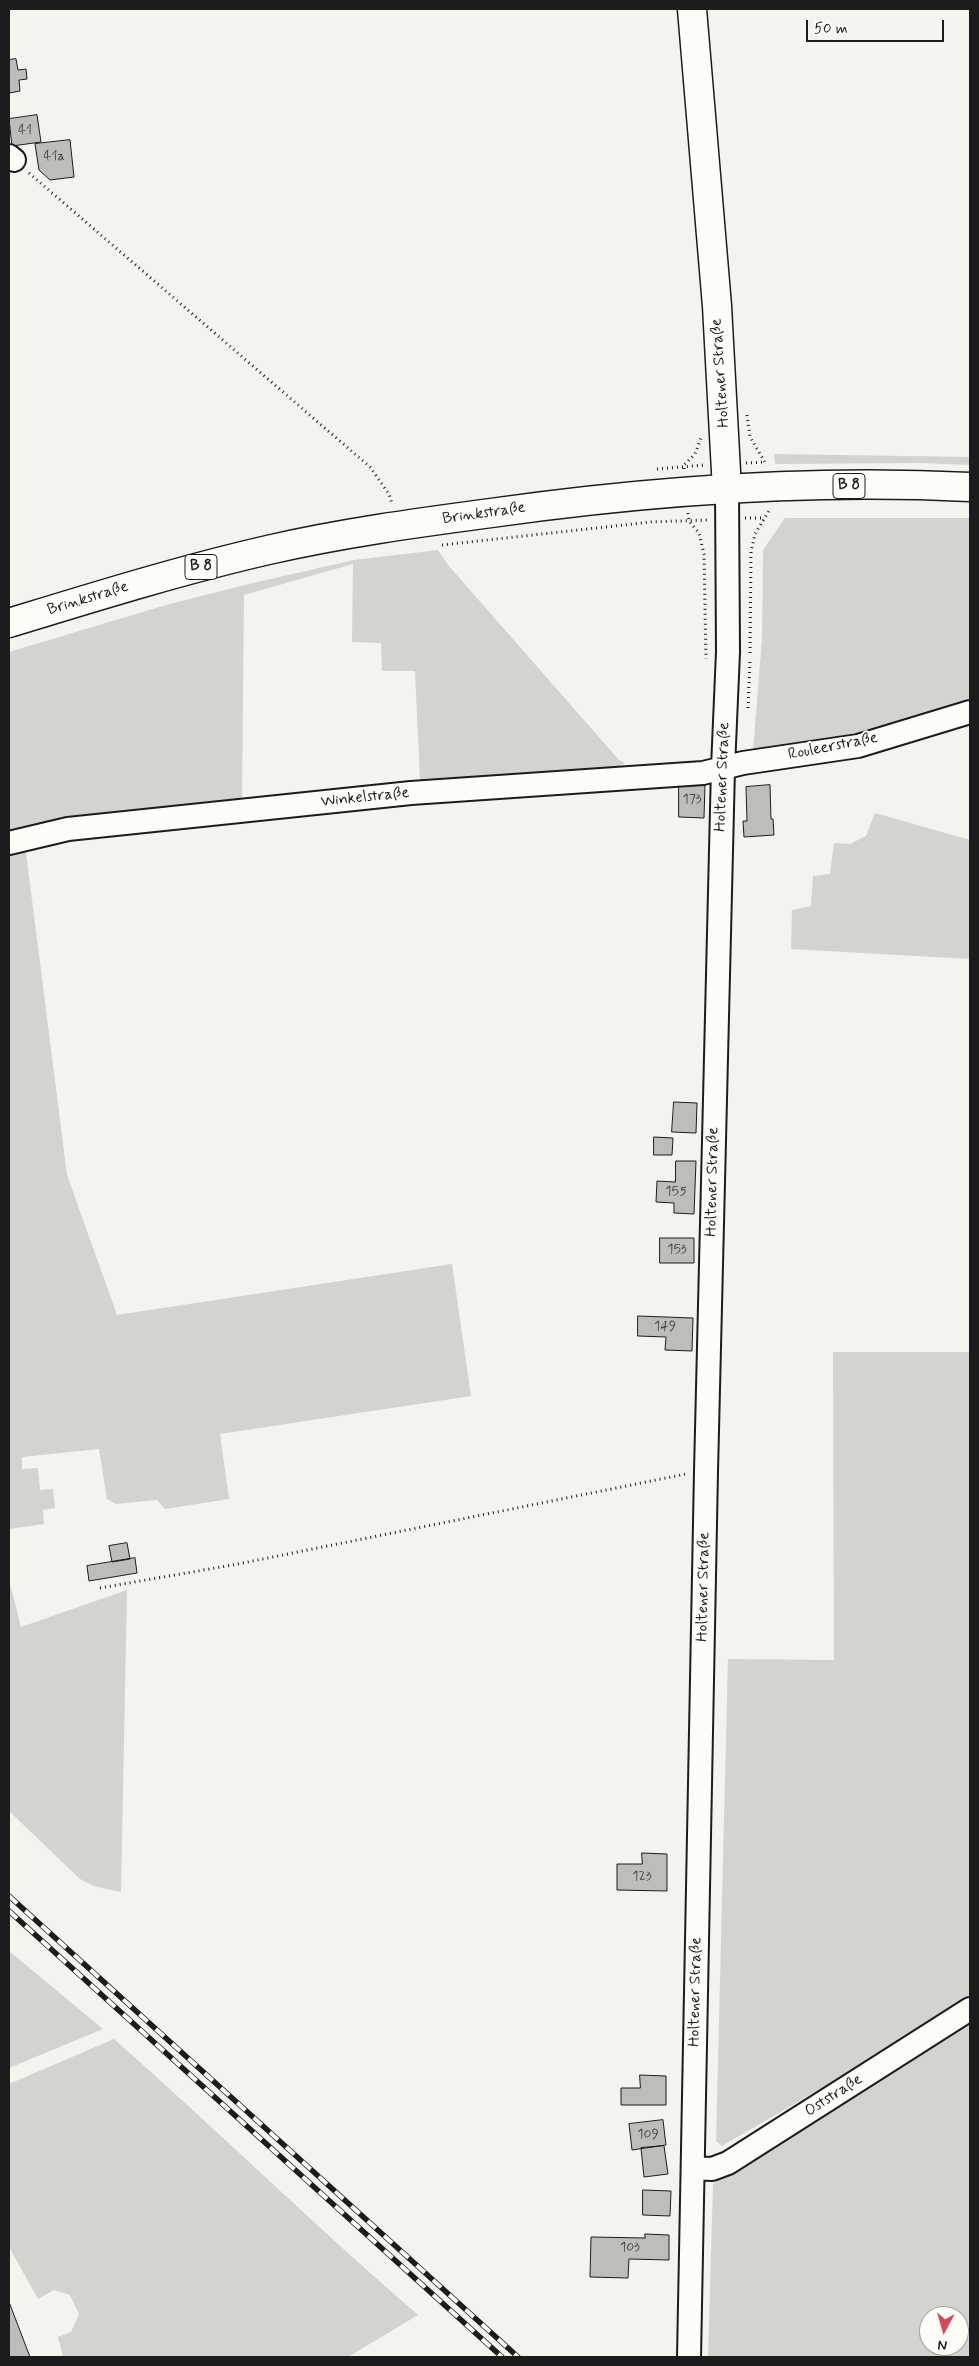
<!DOCTYPE html>
<meta charset="utf-8">
<style>
body{margin:0}
#map{position:relative;width:979px;height:2366px;overflow:hidden;background:#f4f3ee;font-family:Mynerve,sans-serif}
canvas{display:block}
.frame{position:absolute;inset:0;border:10px solid #1c1c1c;pointer-events:none}
.north{position:absolute;left:919px;top:2306px;width:50px;height:50px;box-sizing:border-box;background:#fdfcf7;border:1px solid #a3a29f;border-radius:50%;rotate:186deg;font-size:14px;font-weight:700;line-height:20px;text-align:center;color:#1c1c1c}
.north::after{content:'';display:block;margin:auto;width:18px;height:22px;background:#d1495b;clip-path:polygon(50% 0,100% 100%,50% 72%,0 100%)}
.scale{position:absolute;left:806px;top:20px;width:138px;height:22px;box-sizing:border-box;border:2px solid #1c1c1c;border-top:0;padding-left:6px;font-size:15px;line-height:18px;white-space:nowrap;color:#1c1c1c;-webkit-text-stroke:4px #fdfcf7;paint-order:stroke}
</style>
<div id="map">
<canvas width="979" height="2366"></canvas>
<div class="frame"></div>
<div class="north">N</div>
<div class="scale">50 m</div>
</div>
<script>
const ctx = document.querySelector('canvas').getContext('2d');
ctx.lineJoin = 'round';
function paint(path, color) { ctx.fillStyle = color; ctx.fill(path, 'evenodd'); }
function stroke(path, color, width, dash) { ctx.strokeStyle = color; ctx.lineWidth = width; ctx.lineCap = dash ? 'butt' : 'round'; ctx.setLineDash(dash || []); ctx.stroke(path); }
function drawText(font, color, halo, rows, align = 'center') {
  ctx.font = font + ' Mynerve,sans-serif'; ctx.lineWidth = 4; ctx.setLineDash([]); ctx.textBaseline = 'middle'; ctx.strokeStyle = halo; ctx.fillStyle = color; for (const [text, x, y, turn = 0] of rows) {
    ctx.save(); ctx.translate(x, y); ctx.rotate((+turn || 0) * Math.PI / 180); ctx.textAlign = isNaN(turn) ? turn : align; if (halo) ctx.strokeText(text, 0, 0); ctx.fillText(text, 0, 0); ctx.restore();
  }
}
paint(new Path2D(`
 M774,454L970,457V465L921,463L775,464Z
 M785,518H970V702C899,723 828,743 753,751L762,638L763,550Z
 M438,550L448,565L619,760L625,763L606,773L420,780L415,671H382L381,643L352,642L353,564L244,595L242,799L213,807L9,836V652L166,605L249,584L354,560Z
 M875,813L970,840V959L791,949L792,910L811,906L813,876L830,874L834,843L850,844L866,836Z
 M25,845L67,1175L117,1315L452,1264L471,1396L220,1434L229,1499L165,1509L157,1500L116,1504L107,1499L99,1449L22,1457V1469L38,1468L40,1490L53,1489L55,1508L43,1510L44,1524L9,1529V849Z
 M833,1352H970V1998L827,2085L722,2146L716,2141L728,1659L834,1660Z
 M9,1580L21,1627L127,1590L121,1892L94,1886L80,1879L9,1811Z
 M9,1951L103,2029L9,2068Z
 M970,2022V2357H708L713,2184ZM929,2316H959V2346H929Z
 M114,2039C217,2130 315,2226 418,2315L348,2357H63L58,2337L71,2332L79,2314L70,2295L54,2290L38,2299L9,2247V2084Z`), '#d4d3cf');
const building = new Path2D(`
 M16,59L18,70L26,69L27,79L19,80L20,91L9,93V60Z
 M37,115L41,142L12,146L9,119Z
 M70,140L74,177L50,180L39,170L35,144Z
 M679,783L705,784L704,818L679,817Z
 M770,785L771,819H773L774,835L744,837L743,821H747L746,787Z
 M674,1102L697,1103L696,1133L672,1132Z
 M654,1137L673,1138L672,1155H654Z
 M676,1161H696L694,1214L674,1213V1203L656,1202L657,1181L675,1182Z
 M660,1238H694V1263H660Z
 M638,1316L693,1318L692,1351L665,1350L666,1337L638,1336Z
 M127,1543L130,1559L112,1562L109,1546Z
 M135,1558L137,1573L89,1581L87,1566Z
 M642,1853L667,1854V1891L617,1890V1864H642Z
 M640,2075L666,2076V2105H621V2088H640Z
 M663,2120L666,2145L632,2150L629,2124Z
 M664,2146L668,2174L644,2177L641,2148Z
 M643,2190L671,2191L670,2216L643,2215Z
 M645,2234L669,2235V2260L629,2259L628,2278L590,2277L591,2237L645,2238Z
 M9,2302L30,2357H9Z`);
paint(building, '#bebdba');
stroke(building, '#1c1c1c', 1);
const minor = new Path2D(`
 M9,156L14,160
 M9,843L68,829L411,793L703,773L743,763L858,746L970,712
 M693,2168L712,2169L728,2163L970,2009
 M689,2357L706,1471L723,768L728,652L727,490`);
const major = new Path2D(`
 M692,9L717,306L727,490
 M9,623C94,597 181,570 268,550C342,533 416,523 491,513C647,491 812,479 970,487`);
stroke(minor, '#1c1c1c', 26);
stroke(major, '#1c1c1c', 31);
stroke(new Path2D(`
 M29,173L370,467L389,494L392,504
 M747,415L750,437L766,464
 M746,463L764,462
 M657,469L705,465
 M684,469V465L695,454L701,438
 M688,513L689,521L699,533L704,554L706,659
 M745,518H764
 M442,545L651,522L707,520
 M750,653L751,552L755,534L770,509
 M748,708L750,659
 M100,1588L238,1564L686,1474`), '#1c1c1c', 3, [1, 4]);
stroke(minor, '#fdfcf7', 22);
stroke(major, '#fdfcf7', 28);
const rail = new Path2D(`
 M9,1896L518,2357
 M9,1911L502,2357`);
stroke(rail, '#1c1c1c', 5.5);
stroke(rail, '#fdfcf7', 4, [11]);
drawText('14px', '#444', null, [
 ["41",25,131],
 ["41a",54,157],
 ["173",692,800],
 ["155",676,1192],
 ["153",677,1250],
 ["149",665,1327],
 ["123",642,1877],
 ["109",648,2135],
 ["103",630,2248]
]);
for (const [x, y, w] of [
 [849,486,32],
 [201,567,32]
]) { const box = new Path2D(); box.roundRect(x - w / 2, y - 12.5, w, 25, 4); ctx.fillStyle = '#fdfcf7'; ctx.fill(box); stroke(box, '#1c1c1c', 1); }
drawText('bold 15px', '#1c1c1c', null, [
 ["B 8",849,486],
 ["B 8",201,567]
]);
drawText('16px', '#1c1c1c', '#fdfcf7', [
 ["Holtener Straße",721,373,-94],
 ["Brinkstraße",484,514,-8],
 ["Brinkstraße",88,599,-17],
 ["Rouleerstraße",833,747,-11],
 ["Holtener Straße",723,777,-88],
 ["Winkelstraße",365,798,-6],
 ["Holtener Straße",713,1182,-89],
 ["Holtener Straße",704,1587,-89],
 ["Holtener Straße",696,1992,-89],
 ["Oststraße",834,2096,-33]
]);
</script>
